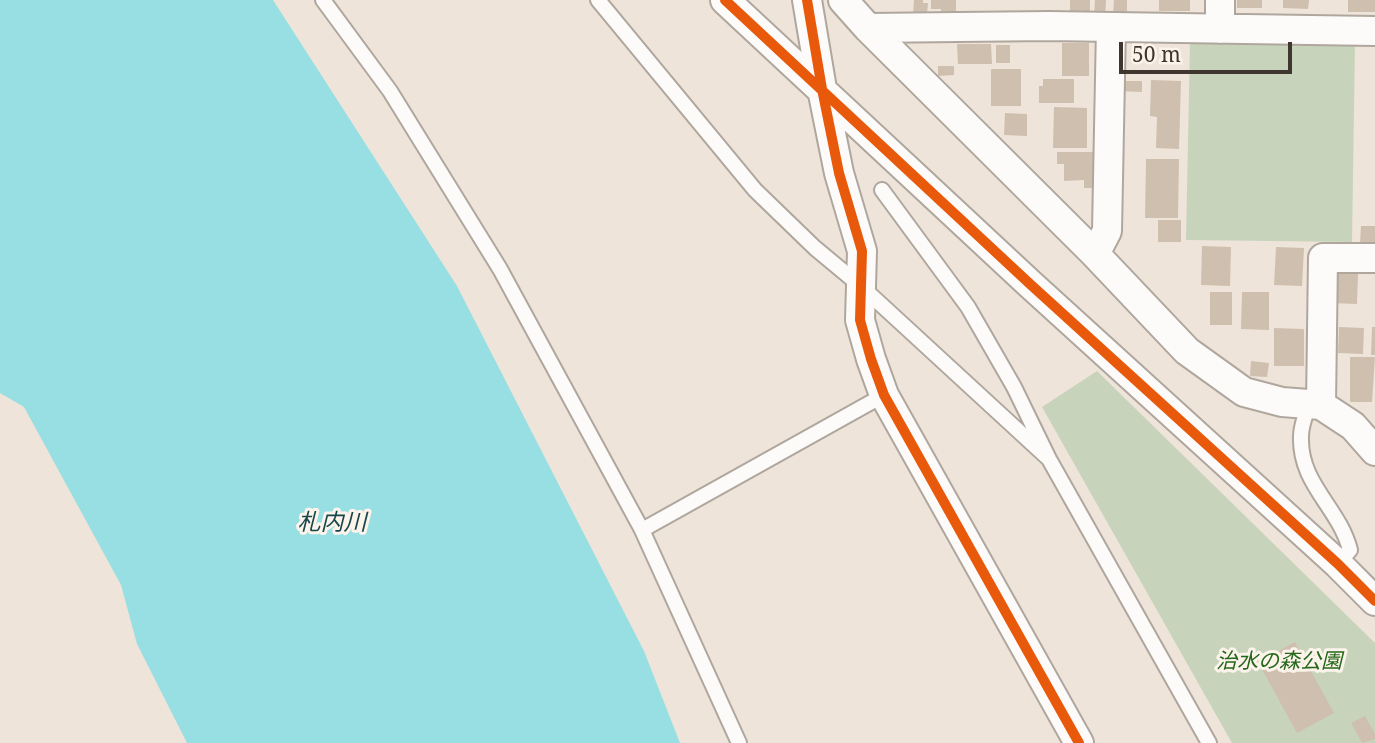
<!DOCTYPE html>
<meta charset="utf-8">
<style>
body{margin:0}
#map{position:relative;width:1375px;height:743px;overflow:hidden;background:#efe4d9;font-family:"Noto Serif",serif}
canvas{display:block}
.scale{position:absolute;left:1119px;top:42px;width:173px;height:32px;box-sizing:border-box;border:4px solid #3f372f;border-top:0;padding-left:9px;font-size:21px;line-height:24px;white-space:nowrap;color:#3f372f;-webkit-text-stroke:5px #fcf3eb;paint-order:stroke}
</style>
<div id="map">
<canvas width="1375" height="743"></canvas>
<div class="scale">50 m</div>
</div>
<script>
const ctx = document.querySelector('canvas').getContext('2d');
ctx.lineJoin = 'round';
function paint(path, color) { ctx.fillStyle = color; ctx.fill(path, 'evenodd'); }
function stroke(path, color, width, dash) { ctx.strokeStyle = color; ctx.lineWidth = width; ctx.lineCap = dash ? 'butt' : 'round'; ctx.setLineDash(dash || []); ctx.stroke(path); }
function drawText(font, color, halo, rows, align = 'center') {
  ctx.font = font + ' "Noto Serif","Noto Sans JP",serif'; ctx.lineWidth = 6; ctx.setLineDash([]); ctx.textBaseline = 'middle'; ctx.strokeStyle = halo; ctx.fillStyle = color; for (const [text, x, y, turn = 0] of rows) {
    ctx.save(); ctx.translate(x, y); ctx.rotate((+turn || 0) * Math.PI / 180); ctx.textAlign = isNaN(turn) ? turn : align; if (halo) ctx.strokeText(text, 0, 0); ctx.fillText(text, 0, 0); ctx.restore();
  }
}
paint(new Path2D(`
 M1190,42L1355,43L1352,242L1186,240Z
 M1097,371L1375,643V743H1232L1042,407Z`), '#c7d4bb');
paint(new Path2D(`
 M0,0H273L457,286L644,651L680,743H187L137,644L121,585L24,407L0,393Z`), '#98dfe3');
paint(new Path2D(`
 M914,0H923V3H928L927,14H913Z
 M931,0H956V14H941V9H931Z
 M1070,0H1090V14H1070Z
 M1095,0H1106L1105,17L1094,16Z
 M1114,0H1127V16H1113Z
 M1159,0H1190V11H1159Z
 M1237,0H1262V8H1237Z
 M1283,0H1309L1308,9L1283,8Z
 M1348,0H1375V12H1348Z
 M1062,43H1089V76H1062Z
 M957,44H991L992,64H958Z
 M996,45H1010V63H996Z
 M938,66H954V75L938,76Z
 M991,69H1021V106H991Z
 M1043,79H1074V103H1039V86H1043Z
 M1151,80L1181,81L1179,149L1156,148L1157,117L1150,116Z
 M1119,81H1142V92L1118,91Z
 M1054,107L1087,108V148H1053Z
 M1005,113L1027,114V136L1004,135Z
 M1057,152H1094L1095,188H1084V180L1064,181V164H1057Z
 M1146,159H1179L1178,218H1145Z
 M1158,220H1181V242H1158Z
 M1361,226H1375V244H1360Z
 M1202,246L1231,247L1230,286L1201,285Z
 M1276,247L1304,248L1302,286L1274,285Z
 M1331,273L1358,274L1357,304L1331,303Z
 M1210,292H1232V325H1210Z
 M1242,292H1269V330L1241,329Z
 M1339,327L1364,328L1363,354L1338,353Z
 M1372,327H1375V355H1371Z
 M1274,328L1304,329V366H1274Z
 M1350,357H1375L1372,402H1350Z
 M1251,361L1269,363L1267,377L1250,376Z
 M1295,642L1334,713L1297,733L1258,662Z
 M1365,716L1375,734V739L1362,743L1351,723Z`), '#cfbfaf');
const service = new Path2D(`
 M323,0L390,91L500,269L642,530L739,743
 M598,0L755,190L815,248L862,287L1049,459
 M882,190L968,307L1014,387L1049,459L1209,743
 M1309,404C1306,414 1301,425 1301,436C1299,484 1339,507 1350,550L1338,564
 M642,530L884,395`);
const minor = new Path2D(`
 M725,0L1030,284L1338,564L1375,601
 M807,0L822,89L839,173L862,251L860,320L871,359L884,395L1079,743
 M843,0L868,28L1049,26L1375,31
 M868,28L1095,254L1187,351L1244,392L1282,402L1321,405L1353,426L1375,451
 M1220,29V0
 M1095,254L1107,231L1111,27
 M1321,405L1323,258H1375`);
stroke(service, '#afa79e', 18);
stroke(minor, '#afa79e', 32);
stroke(service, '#fdfbf9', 14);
stroke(minor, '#fdfbf9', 28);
stroke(new Path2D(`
 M725,0L1030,284L1338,564L1375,601
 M807,0L822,89L839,173L862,251L860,320L871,359L884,395L1079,743`), '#e8590c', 10);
drawText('italic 21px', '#25681a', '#fcf3eb', [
 ["治水の森公園",1279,662]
]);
drawText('italic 23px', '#15464b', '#fcf3eb', [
 ["札内川",332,523]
]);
</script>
